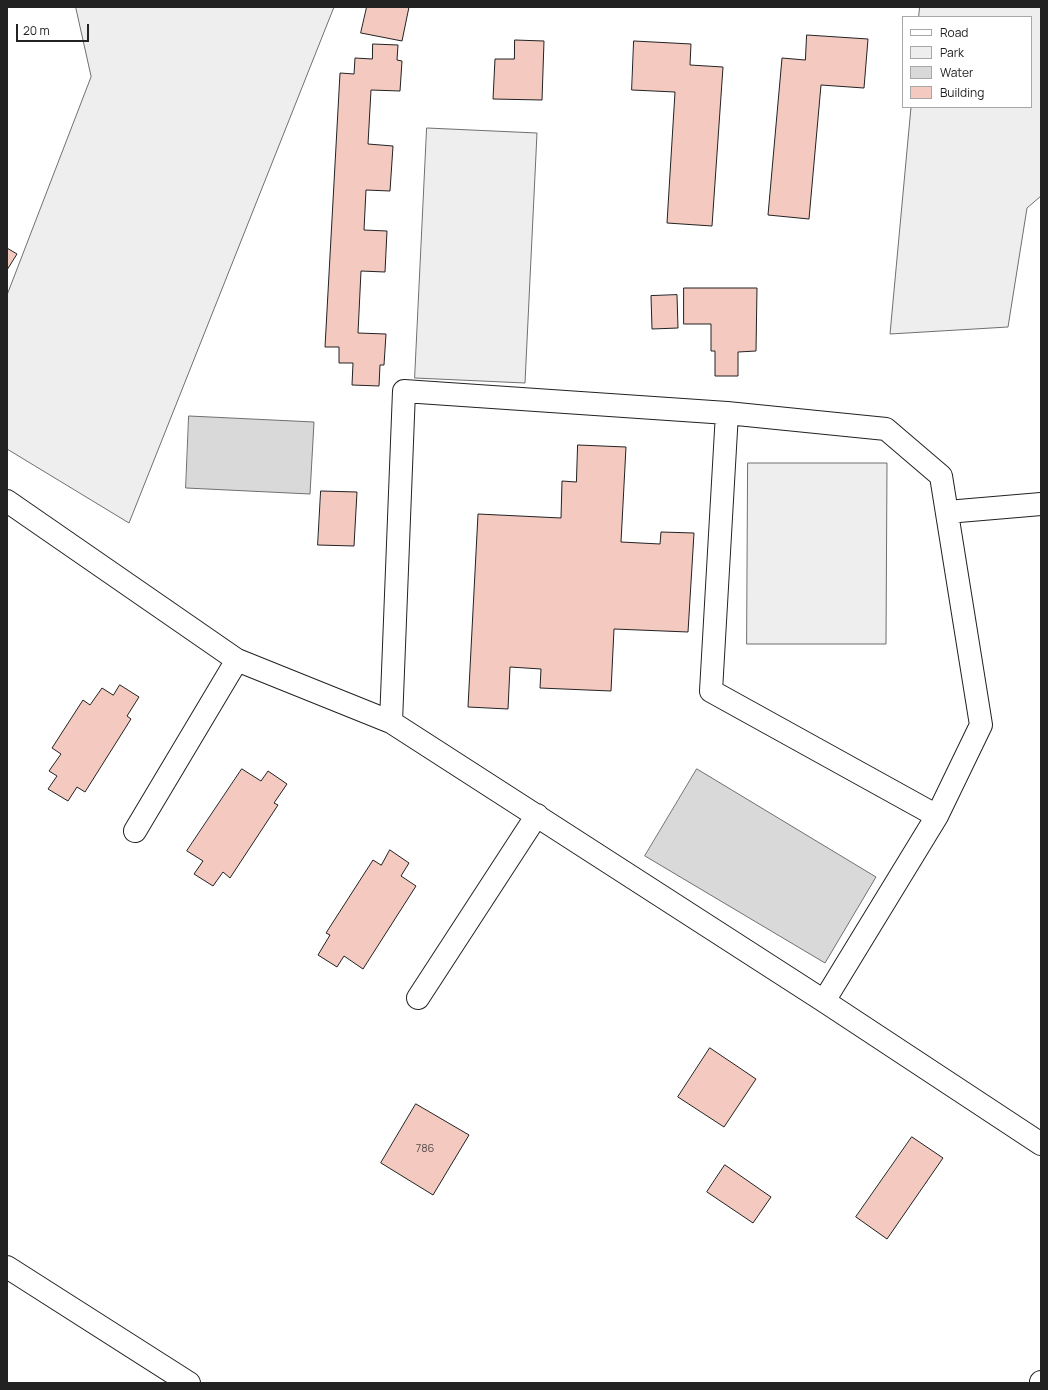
<!DOCTYPE html>
<style>
body{margin:0}
#map{position:relative;width:1048px;height:1390px;overflow:hidden;background:#fff;font-family:Manrope,sans-serif}
canvas{display:block}
.frame{position:absolute;inset:0;border:8px solid #222;pointer-events:none}
.legend{position:absolute;left:902px;top:16px;width:130px;height:92px;box-sizing:border-box;background:#fff;border:1px solid #a7a7a7;margin:0;padding:5px 7px;list-style:none;font-size:12px;color:#222}
.legend li{display:flex;align-items:center;gap:8px;height:20px}
.legend b{width:20px;border:1px solid #a7a7a7}
.scale{position:absolute;left:16px;top:24px;width:73px;height:18px;box-sizing:border-box;border:2px solid #222;border-top:0;padding-left:5px;font-size:12px;line-height:14px;white-space:nowrap;color:#222;-webkit-text-stroke:3px #fff;paint-order:stroke}
</style>
<div id="map">
<canvas width="1048" height="1390"></canvas>
<div class="frame"></div>
<ul class="legend">
<li><b style="height:5px;background:#fff"></b>Road</li>
<li><b style="height:11px;background:#eee"></b>Park</li>
<li><b style="height:11px;background:#d9d9d9"></b>Water</li>
<li><b style="height:11px;background:#f3c9c0"></b>Building</li>
</ul>
<div class="scale">20 m</div>
</div>
<script>
const ctx = document.querySelector('canvas').getContext('2d');
ctx.lineJoin = 'round';
function paint(path, color) { ctx.fillStyle = color; ctx.fill(path, 'evenodd'); }
function stroke(path, color, width, dash) { ctx.strokeStyle = color; ctx.lineWidth = width; ctx.lineCap = dash ? 'butt' : 'round'; ctx.setLineDash(dash || []); ctx.stroke(path); }
function drawText(font, color, halo, rows, align = 'center') {
  ctx.font = font + ' Manrope,sans-serif'; ctx.lineWidth = 3; ctx.setLineDash([]); ctx.textBaseline = 'middle'; ctx.strokeStyle = halo; ctx.fillStyle = color; for (const [text, x, y, turn = 0] of rows) {
    ctx.save(); ctx.translate(x, y); ctx.rotate((+turn || 0) * Math.PI / 180); ctx.textAlign = isNaN(turn) ? turn : align; if (halo) ctx.strokeText(text, 0, 0); ctx.fillText(text, 0, 0); ctx.restore();
  }
}
const green = new Path2D(`
 M76,7H334L129,523L7,449V295L91,77Z
 M920,7H1041V196L1027,208L1008,327L890,334L911,107H1031V17H919Z
 M427,128L537,133L525,383L415,378Z
 M748,463H887L886,644H747Z`);
paint(green, '#eee');
stroke(green, '#6f6f6f', 1);
const water = new Path2D(`
 M189,416L314,422L310,494L186,488Z
 M697,769L876,877L825,963L645,856Z`);
paint(water, '#d9d9d9');
stroke(water, '#6f6f6f', 1);
const building = new Path2D(`
 M367,7H409L402,41L361,33Z
 M807,35L868,39L864,88L821,85L809,219L768,215L782,58L805,60Z
 M515,40L544,41L542,100L493,99L495,59H514Z
 M634,41L691,44L690,65L723,67L712,226L667,223L675,92L632,90Z
 M373,44L398,45L397,60L402,61L400,91L371,90L368,144L393,146L390,191L366,190L364,230L387,231L385,272L361,271L358,333L386,334L384,365H380L379,386L352,385L353,363H339V347H325L340,73L354,74L355,58L372,59Z
 M7,248L17,254L7,270Z
 M684,288H757L756,351L738,352V376H715V351H711V324H684Z
 M677,295L678,328L652,329L651,296Z
 M578,445L626,447L621,542L660,544L661,532L694,533L688,632L614,629L611,691L540,688L541,669L510,667L508,709L468,707L478,514L561,518L562,481L576,482Z
 M321,491L357,492L354,546L318,545Z
 M120,685L139,697L127,716L131,719L85,792L77,787L68,801L48,789L57,776L49,771L61,754L52,748L83,700L90,705L102,688L113,695Z
 M242,769L261,781L268,771L287,784L274,803L278,805L230,878L223,872L213,886L194,874L203,861L187,851Z
 M390,850L409,863L401,876L416,886L363,969L344,956L337,967L318,955L330,935L326,933L373,860L381,865Z
 M710,1048L756,1079L724,1127L678,1097Z
 M416,1104L469,1135L433,1195L381,1163Z
 M912,1137L943,1158L887,1239L856,1217Z
 M725,1165L771,1197L753,1223L707,1192Z`);
paint(building, '#f3c9c0');
stroke(building, '#222', 1);
const minor = new Path2D(`
 M727,413L711,691L937,816
 M7,501L237,660L391,722L824,1001L1041,1144
 M947,512L1041,504
 M391,722L404,391L727,413L886,429L941,476L981,725L937,816L824,1001
 M135,831L237,660
 M418,998L537,815
 M7,1267L189,1383
 M1041,1383V1382`);
stroke(minor, '#222', 24);
stroke(minor, '#fff', 22);
drawText('11px', '#564c4a', null, [
 ["786",425,1149]
]);
</script>
